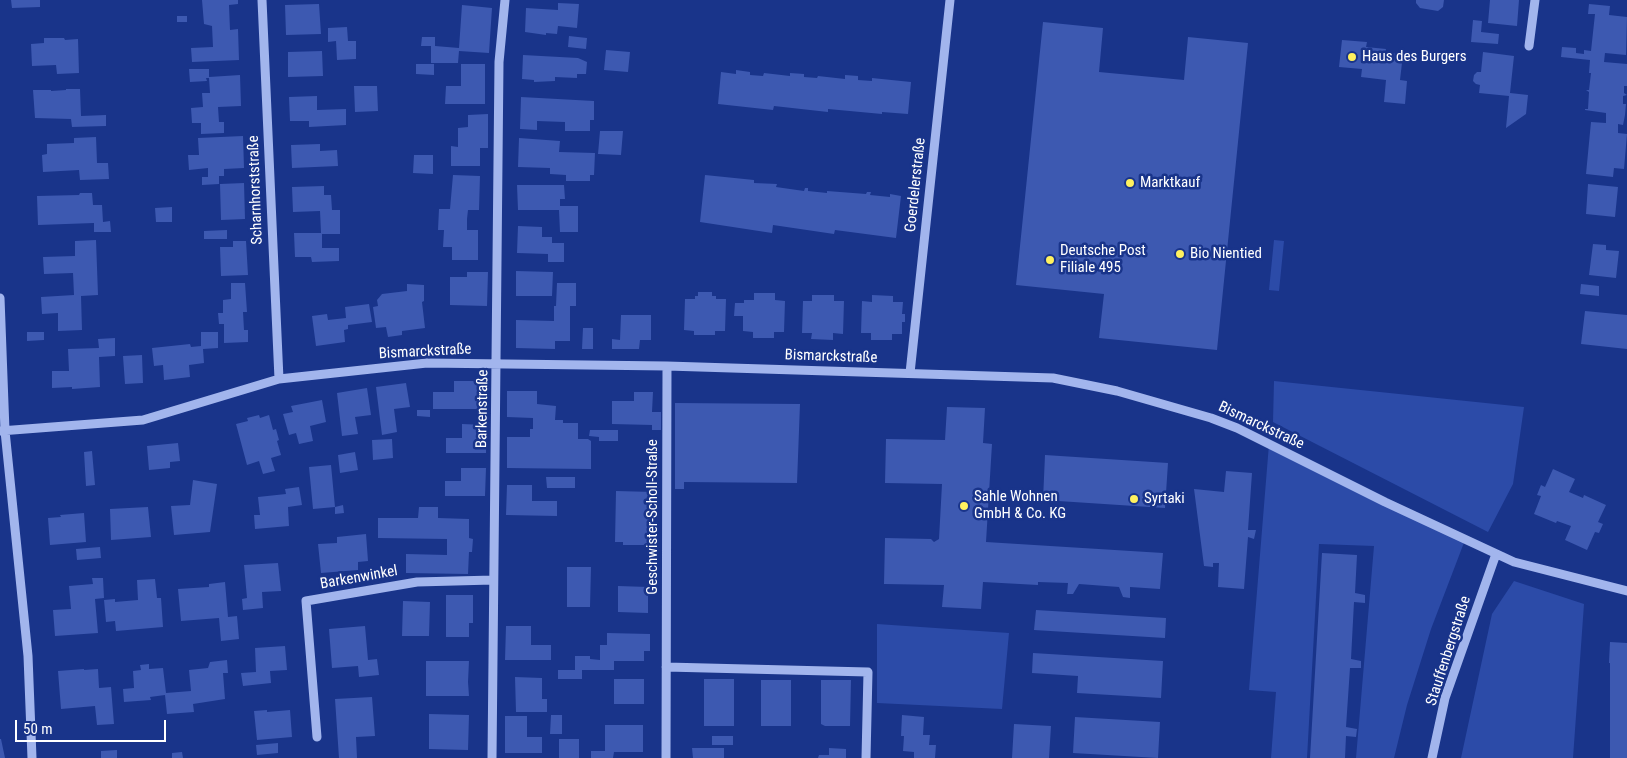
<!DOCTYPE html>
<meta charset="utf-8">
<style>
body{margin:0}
#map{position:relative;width:1627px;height:758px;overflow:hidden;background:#19348a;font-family:"Roboto Condensed",sans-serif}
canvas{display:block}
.scale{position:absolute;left:15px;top:720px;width:151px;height:22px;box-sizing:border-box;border:2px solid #fff;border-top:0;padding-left:6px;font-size:15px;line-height:18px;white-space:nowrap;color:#fff;-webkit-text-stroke:4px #19348a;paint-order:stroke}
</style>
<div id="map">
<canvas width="1627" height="758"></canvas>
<div class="scale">50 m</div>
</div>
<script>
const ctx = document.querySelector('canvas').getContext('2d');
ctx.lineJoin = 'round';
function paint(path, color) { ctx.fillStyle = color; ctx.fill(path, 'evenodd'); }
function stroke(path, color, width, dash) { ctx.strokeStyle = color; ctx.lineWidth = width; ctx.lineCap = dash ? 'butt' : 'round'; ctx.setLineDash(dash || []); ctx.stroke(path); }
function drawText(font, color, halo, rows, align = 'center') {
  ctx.font = font + ' "Roboto Condensed",sans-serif'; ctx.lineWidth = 5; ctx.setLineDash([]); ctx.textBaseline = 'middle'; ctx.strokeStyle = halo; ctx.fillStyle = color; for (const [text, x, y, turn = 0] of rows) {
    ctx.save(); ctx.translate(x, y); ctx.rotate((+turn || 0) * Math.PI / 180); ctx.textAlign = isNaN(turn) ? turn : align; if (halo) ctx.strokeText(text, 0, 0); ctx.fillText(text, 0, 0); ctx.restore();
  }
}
paint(new Path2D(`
 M1274,240L1284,241L1279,291L1269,290Z
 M1274,381L1524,407L1513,484L1488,532L1273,422Z
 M1269,444L1465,540L1431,629L1407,705L1394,758H1356L1374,546L1319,544L1307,758H1271L1276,692L1249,690Z
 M1514,581L1584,604L1573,758H1461L1492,614Z
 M877,624L1009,633L1002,709L877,703Z`), '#2c4ba8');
paint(new Path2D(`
 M11,0H40V7L12,8Z
 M202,0H238V4L229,5L230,30L238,29L239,60L192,62L191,48L213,47L212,26L204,24Z
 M1416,0H1444L1443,7L1438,11L1420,8L1416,3Z
 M1490,0H1519L1517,26L1488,23Z
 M558,3L579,4L577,28L558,26L557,34L546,33V35L525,32L526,8L558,10Z
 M319,4L321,34L286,35L285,5Z
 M1589,4L1610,6L1609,15L1627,17L1626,55L1605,53L1604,62L1627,64V86H1624V93L1627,95L1623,96V104H1626L1625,115L1623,125L1618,124V133L1627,134L1624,169L1614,168L1613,177L1586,174L1591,122L1606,123V113L1585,110V109H1588L1589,92L1586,90H1589L1591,73H1589L1590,60L1561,57L1562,47L1576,48V53L1584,54V50L1591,51L1595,14H1588Z
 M462,5L492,8L489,53L459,51L458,63H431V46H421L422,37H435V46L459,48Z
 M177,16H187V22H177Z
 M1473,20L1482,21L1481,32L1499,34L1498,44L1471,42Z
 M1043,22L1103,28L1099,72L1184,80L1188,37L1248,43L1217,350L1099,338L1104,294L1016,285Z
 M347,27L348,41H356V59L337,60L336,41L328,42V28Z
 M569,36L587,38L586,49L568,47Z
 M44,38H64L65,40L78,39L79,73L57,74L56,65L32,66L31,44L44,43Z
 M1342,40L1367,42L1366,47L1386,49L1385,53L1403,54L1400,80L1407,81L1405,104L1384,102L1386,80L1361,77L1362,69L1339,67Z
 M606,50L630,52L628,72L604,70Z
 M322,51L323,76L288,77V52Z
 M1483,52L1514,56L1510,93L1528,95L1526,114L1506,128L1509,96L1479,93L1480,85L1476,84L1473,81L1474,75L1477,72H1481Z
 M523,55L578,58L587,62L586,74H577V78L555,77V81L534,82V80L522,79Z
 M416,64H434V75L416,74Z
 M461,64H485V104H445L446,86H461Z
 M189,69H209V77L240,75L241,106L218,107L219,122H224V133L201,134V123H192L191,108L203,107L202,93H210L209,78H206L207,81L190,82Z
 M736,70L750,72V75L763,76L764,73L790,76V73L804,74V77L817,78L818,76L845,79V75L858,76V80L872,81V78L911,82L908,114L882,112V114L828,109V112L774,106L773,110L718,104L721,72L736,74Z
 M354,86H377L378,111L355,112Z
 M66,89H80L81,116L106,115V126L72,127L71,119L35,118L33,90H51V91L66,90Z
 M317,96V110L346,109V125L309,127V121H290L289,97Z
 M521,97L594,101V120H590V131H565V122L537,121V130L520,129Z
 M488,114V148H480V166H451V146L458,147V128L468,127V115Z
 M600,131H623L621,155L598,154Z
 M243,136L244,168L224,169V176H219V184L202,185V177H208V168L189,170L188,155H199L198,138Z
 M96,137L97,163H108L109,179L80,180L79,170L43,172L42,155L47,154V144L74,143V138Z
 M519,138L560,141L559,152L595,153L594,175H590V181H566V175L550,174V168L518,167Z
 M320,144V151L337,150L338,166L292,168L291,145Z
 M414,155H433V174L413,173Z
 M453,175L480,176L479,210H468L467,219V230H478V260H452V247H443L444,230H438L439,209H450Z
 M705,175L754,180V183L777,184L776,187L804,191L805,188H808V191L827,193V191L866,194L867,192H871L870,195L890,197V194L901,196L896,238L835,230L834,234L773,225L772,233L700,222Z
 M244,183L245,219L221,220L220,184Z
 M1588,184L1618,187L1615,217L1586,214Z
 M517,185H564L565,199H560V206H578V232H560L559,210H518Z
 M324,186V195H331L332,210H340V234H322V248H339V261L312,262L311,257H295L294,233H321L320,211L293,212L292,187Z
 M80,193H92L93,205H102L103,222L110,221L111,232H94V223L38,225L37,196L79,195Z
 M172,207V222H156L155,208Z
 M518,226L542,227V237H552V243H564V262H548V254L517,253Z
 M227,230V239H204V231Z
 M96,240L98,295L81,296L82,330L58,331V313L42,314L41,297L74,295L73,273L44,274L43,257L75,256V241Z
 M233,241H246L248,275L221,276L220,247H233Z
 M1593,244L1606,245V250L1619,251L1616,278L1589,275Z
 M516,271L553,272L552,296H516Z
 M467,272H488L487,306L450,305V277H467Z
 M231,283H245L247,312H243L244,330H248V342L224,343V324H219L218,313H223V300L231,299Z
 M557,283H576V306H570V341H555V349L516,348V320L554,321V306H556Z
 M407,284L424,285V301L422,302L425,328L402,331V335L388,337L386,327L376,328L373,307L378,306L377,300L382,294L407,291Z
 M1581,284L1599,286V296L1580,294Z
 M698,292H712V296H716V299H726L725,331H715V335H694V331L684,330L685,299H695V296H698Z
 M754,293H775V300L785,301L784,332H774V338H753V332L743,331V316H734L735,303H744V300H754Z
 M812,295H834V301H844L843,334L833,333V340L811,339L812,333H802L803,301H812Z
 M872,295L893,296V302H903L902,314H905V322H902V334H892V340H871V333H861L862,301L872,302Z
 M369,304L372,322L348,325V329L344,330L345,342L316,346L312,316L327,314L328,320L346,318L345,307Z
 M1585,311L1627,315V349L1581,344Z
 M621,315H651V340H640L639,349H612V339L620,340Z
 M583,328H593V349H582Z
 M27,332H44V340L27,341Z
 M201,332H218V348L203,349L204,363L189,365L190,377L164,380L163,365L154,366L152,348L190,344L191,347L201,346Z
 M115,338V356L99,357L100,387L72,389V387L52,388V371H69L68,349L99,348L98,339Z
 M142,355L143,383L125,384L123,356Z
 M454,381H486V409H433V392H454Z
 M406,383L410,407L394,409L397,432L382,435L376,387Z
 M367,388L371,415L355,417L358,434L342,436L337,393Z
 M507,391H537V404L556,406L555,420H563V423H578V439H588L591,441V469L507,468V437H530V429H533V418L507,417Z
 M634,392H653L652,412H661V430H652V425L612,424V401H634Z
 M322,400L326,422L310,426L313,441L299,444L296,433L289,435L283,414L293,412L291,406Z
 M675,403L800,404L797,483L684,482V489H675Z
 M947,407L985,408L983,443L992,444L986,542L1163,553L1160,589L1130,587V598L1123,597L1119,587L1079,584L1073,594H1067L1068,583L1038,582V585L983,582L981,609L942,607L944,585L884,584L885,538L931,539L934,542L939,539L942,484L885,483L886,439L945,440Z
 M417,410H430V417L417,416Z
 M259,415L260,418L269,415L273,430L276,429L279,440L277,441L281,455L271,458L275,471L263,474L259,461L247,465L236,424L248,421L247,418Z
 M462,424L486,425V453H446V438H462Z
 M590,430H618V441H599V437L589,436Z
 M392,439L393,458L373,460L372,440Z
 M178,443L180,461L170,462V468L149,470L147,446Z
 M92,451L95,485L86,486L84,452Z
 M355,452L358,470L340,473L338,455Z
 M1045,455L1168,463L1165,508L1043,500Z
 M331,465L335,507L343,505L344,513L335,514V507L313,509L309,467Z
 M461,468H486L485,496H445V481H461Z
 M1553,469L1575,479L1569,492L1583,498L1584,495L1606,505L1598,522L1603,524L1599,533L1595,532L1587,550L1565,540L1571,526L1557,521L1556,523L1534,514L1541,496L1537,495L1541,485L1545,487Z
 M1226,471L1252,473L1248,530H1256L1254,539L1248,537L1244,589L1218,587L1219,563H1213V567L1204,566L1194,489L1224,492Z
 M546,477H575V488H547Z
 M193,480L217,484L210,532L174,535L171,506L190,505Z
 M507,485H532V501H557V516L506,515Z
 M299,487L302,505L288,507L289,526L255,529L254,515H260L258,497L286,494L285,489Z
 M616,491L654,492L651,545H623V542H615Z
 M148,507L151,537L111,540L110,509Z
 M419,507H438V518L469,519V538L473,539L472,552H469L468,574L406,573V554L447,555V539L378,538V518H418Z
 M84,513L86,542L50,545L48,518L61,517L60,515Z
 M366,534L368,561L358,562V570L321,573L318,544L337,543V537Z
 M100,547L101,558L77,560L76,549Z
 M1322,553L1357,555L1355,593L1365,595V603L1354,602L1351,659L1361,661V668H1350L1346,727L1357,729L1356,737L1346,736L1345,758H1310Z
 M278,563L281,591L262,592L263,608L243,610L242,599L247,598L244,565Z
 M567,567H591L590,607H567Z
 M92,578H103L104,598L95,599L98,633L55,636L53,610L71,609L69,586L93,584Z
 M155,579L157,598H161L163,627L116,631L115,621L106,622L104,600L115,599V602L138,600L137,580Z
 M225,582L228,617L237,616L239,639L221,641L219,618L181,621L178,589L209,587V584Z
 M618,586L648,587V613L618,612Z
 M446,595H473V623H469V637H446Z
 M403,601L430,602L429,636H402Z
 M1036,610L1166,618L1165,638L1034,630Z
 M365,626L368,660L377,659L379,675L359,677L358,666L332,668L329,629Z
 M506,626H531V645H551V660H505Z
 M607,633L650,634V651H644V661H614V670H582V679H558V670H575V656H590V659L600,660V645H607Z
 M1610,642L1627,643V758H1610V663H1609Z
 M285,646L287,670L270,671L271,683L243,686L241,673L256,672L255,648Z
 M1033,653L1163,661L1161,698L1077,693L1078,676L1032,673Z
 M227,660L228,673H223L225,699L193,704L194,712L167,714L165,695L150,697L151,700L124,702L123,689L134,688L133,671L141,670L140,665L149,664V669L163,668L166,693L191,691L189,670L208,668L210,662Z
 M426,661H469L468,682L469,696H426Z
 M84,669V670L98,669L99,688L111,687L114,724L97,725L95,706L61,709L58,671Z
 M515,677L542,678V699H547V712H516Z
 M614,679H644V704H614Z
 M704,679H734V726H704Z
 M761,680H791V726H761Z
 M821,680H851L850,726H825L821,724Z
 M372,697L375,736L356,737L357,758H339L335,699Z
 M267,710V712L290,710L292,737L257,740L254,711Z
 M429,714L469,715L468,750L429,749Z
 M551,715H562V734H550Z
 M902,715L924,717L923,735H930L929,745H936L935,758H914V752L903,751L904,736H901Z
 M505,716H527V737H542V753H505Z
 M1075,717L1160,722L1158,758L1073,753Z
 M1014,724L1051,726L1049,758H1012Z
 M605,725H643V752H614L613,758H591V751H605Z
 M712,736H733V745H712Z
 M0,739H1L5,758H0Z
 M559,739H579V758H559Z
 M278,743V753L257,755L256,745Z
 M692,748H724V758H693Z
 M829,748L846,749V758H818L819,755H829Z
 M117,750V758H101V751Z
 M182,752L183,758H172V753Z`), '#3d59b1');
stroke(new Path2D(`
 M262,0L279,379
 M1529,46L1535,0
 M0,298L5,431L28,656L32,758
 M910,373L950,0
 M0,431L143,420L279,379L427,363L667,366L1053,378L1117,391L1211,418L1237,428L1385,502L1514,562L1627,591
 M666,667L868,672L866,758
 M317,737L306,601L417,582L493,580
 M492,758L499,62L505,0
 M666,758L667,366
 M1432,758L1445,698L1496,554`), '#a2b5ed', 9);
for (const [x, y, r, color] of [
 [1352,57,5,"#fff15f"],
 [1130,183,5,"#fff15f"],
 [1180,254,5,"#fff15f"],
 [1050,260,5,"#fff15f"],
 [1134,499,5,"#fff15f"],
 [964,506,5,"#fff15f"]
]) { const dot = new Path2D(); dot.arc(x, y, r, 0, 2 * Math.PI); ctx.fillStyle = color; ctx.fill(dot); stroke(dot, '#19348a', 2); }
drawText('15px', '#fff', '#19348a', [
 ["Haus des Burgers",1362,57],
 ["Marktkauf",1140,183],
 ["Deutsche Post",1060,251],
 ["Filiale 495",1060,268],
 ["Bio Nientied",1190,254],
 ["Sahle Wohnen",974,497],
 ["GmbH & Co. KG",974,514],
 ["Syrtaki",1144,499]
], 'left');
drawText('15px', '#fff', '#19348a', [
 ["Goerdelerstraße",916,185,-84],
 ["Scharnhorststraße",256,190,-92],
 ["Bismarckstraße",425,352,-3],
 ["Bismarckstraße",831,357,2],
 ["Barkenstraße",483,409,-89],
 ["Bismarckstraße",1261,426,25],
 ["Geschwister-Scholl-Straße",653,517,-90],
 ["Barkenwinkel",359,578,-10],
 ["Stauffenbergstraße",1449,651,-72]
]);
</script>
